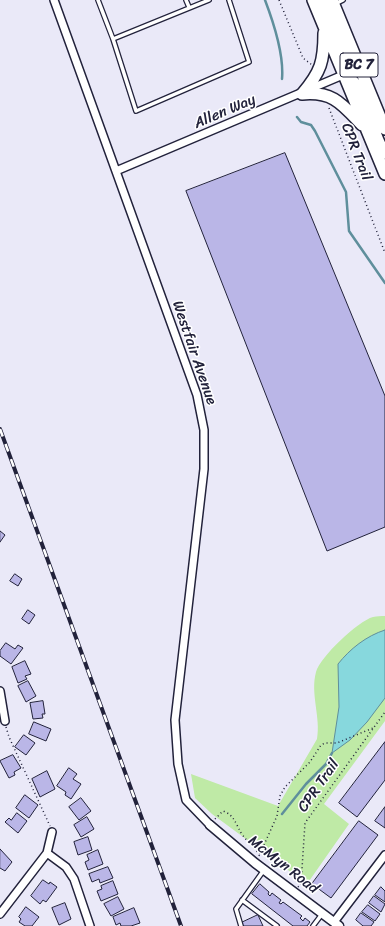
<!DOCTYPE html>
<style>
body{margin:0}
canvas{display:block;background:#eae9f8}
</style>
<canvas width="385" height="926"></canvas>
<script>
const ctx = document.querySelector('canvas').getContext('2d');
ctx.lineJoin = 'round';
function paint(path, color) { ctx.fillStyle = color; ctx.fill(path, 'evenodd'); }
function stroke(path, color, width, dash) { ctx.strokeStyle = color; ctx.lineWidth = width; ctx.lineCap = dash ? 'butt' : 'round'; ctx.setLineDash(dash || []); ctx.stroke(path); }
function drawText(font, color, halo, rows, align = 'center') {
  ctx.font = font + ' Sriracha,sans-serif'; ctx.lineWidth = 3; ctx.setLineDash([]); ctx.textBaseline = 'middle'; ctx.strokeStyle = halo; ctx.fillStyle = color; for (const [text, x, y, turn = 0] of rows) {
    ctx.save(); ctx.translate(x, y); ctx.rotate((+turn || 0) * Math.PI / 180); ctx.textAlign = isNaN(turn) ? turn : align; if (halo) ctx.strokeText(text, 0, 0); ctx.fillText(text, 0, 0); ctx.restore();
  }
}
paint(new Path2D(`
 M385,616V721L324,804L349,824L307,884L212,814L195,798L191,774L278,806L317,739C321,717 310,694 316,672C320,657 358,621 373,617C377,616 381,616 385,616Z`), '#bfeaa6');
const water = new Path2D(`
 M385,630V698L367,722L350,740L332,753L339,707L338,664C350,649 366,636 385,630Z`);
paint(water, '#87d8dd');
stroke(water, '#5f8f9c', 1);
stroke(new Path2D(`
 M265,0C273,21 284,56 282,79
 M297,117L301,122L311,125L315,131L346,192L349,231L385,283
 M282,814L306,784L326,764L332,753`), '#5f8f9c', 2.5);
const building = new Path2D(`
 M285,153L385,396V527L327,551L186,191Z
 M0,531L5,535L0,542Z
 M15,574L22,579L18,586L10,581Z
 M28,610L35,615L29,624L22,619Z
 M6,643L15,649L18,645L23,648L11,664L0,656V651Z
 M25,661L31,674L25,676L27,679L18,683L12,667Z
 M28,681L36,696L26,702L18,686Z
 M43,701L45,714H42L43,718L33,719L30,703Z
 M34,722L51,729L46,741L29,734Z
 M24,735L35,743L26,755L15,747Z
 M385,742V780L357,817L339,803Z
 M13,755L21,768L14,772L15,775L9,778L0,761Z
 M69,768L77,774L73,779L81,784L71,799L65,795L66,792L57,786Z
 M47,771L55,789L40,797L32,779Z
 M25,795L38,805L29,818L16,808Z
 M81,798L91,811L79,820L69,807Z
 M385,807V828L375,821Z
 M17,813L27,821L18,833L5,822L9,818L11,820Z
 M87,817L94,829L81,837L74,825Z
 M359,821L378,835L331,898L312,884Z
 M88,837L92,850L78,855L74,842Z
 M0,849L12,862L5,871L0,868Z
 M98,850L103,864L88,870L85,862L89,860L87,855Z
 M108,867L113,878L100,883L99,879L92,882L89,874Z
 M43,880L49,884L50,882L57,887L46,902L43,900L40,904L31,896Z
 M113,881L118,894L101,901L97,891L102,889L101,886Z
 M260,884L269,892L268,894L270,896L272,893L281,900L279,903L281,904L283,902L302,916L300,918L303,921L305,918L310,922L307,926H293L252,894Z
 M381,887L385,891V902L375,895Z
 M374,896L385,904L381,912L369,903Z
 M118,897L124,909L111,916L104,904Z
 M65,903L71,919L59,925L52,908Z
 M368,905L380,914L375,921L362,912Z
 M26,907L39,917L32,926H25L19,922L21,919L19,917Z
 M134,908L140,923L131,926H121L120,923L116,925L113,917Z
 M361,913L374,922L371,926H363L356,920Z
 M258,915L263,926H243L241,923Z`);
paint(building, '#bab6e7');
stroke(building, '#22223b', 1);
const service = new Path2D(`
 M98,0L113,39L209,0
 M186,0L189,7
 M335,4L343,0
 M113,39L136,111L249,62L229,0
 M242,900L277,926
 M241,926L236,909L264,870
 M313,926L322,914`);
const minor = new Path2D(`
 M54,0L197,395L204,430V469L175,720L178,764L186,800L210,825
 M116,171L343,75
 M0,691L5,721
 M52,832L47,853L66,867L74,879L90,926
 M0,914L47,853
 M334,922L385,855`);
const tertiary = new Path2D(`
 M210,825L255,863L339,926`);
const trunk = new Path2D(`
 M313,0L385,174
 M322,0L348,62V68L343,75
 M332,0L385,129
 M344,75C369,86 369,133 385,153
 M302,94C333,91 342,104 362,125
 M302,94C321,72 324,61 324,33`);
stroke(service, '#22223b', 6);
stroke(minor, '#22223b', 10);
stroke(tertiary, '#22223b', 11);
stroke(trunk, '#22223b', 14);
stroke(new Path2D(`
 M279,0L303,58L312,65
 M329,108L385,253
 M6,727L9,737L50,826
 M215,819L223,811C232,814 235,821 239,829C242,836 254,849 260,854
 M259,856L277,816L280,796L285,787L310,762L321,745L325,743H337L373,728
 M298,887L301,884L305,823L385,712`), '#22223b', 1.5, [1, 3]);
stroke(service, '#fff', 3.5);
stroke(minor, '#fff', 7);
stroke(tertiary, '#fff', 8);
stroke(trunk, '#fff', 11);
const rail = new Path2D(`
 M0,429L181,926`);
stroke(rail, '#22223b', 4);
stroke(rail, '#fff', 2.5, [8]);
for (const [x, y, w] of [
 [359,65,38]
]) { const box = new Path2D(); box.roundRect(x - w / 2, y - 12, w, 24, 3); ctx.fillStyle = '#fff'; ctx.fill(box); stroke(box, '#22223b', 1); }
drawText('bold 14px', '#22223b', null, [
 ["BC 7",359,65]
]);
drawText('15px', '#22223b', '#fff', [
 ["Allen Way",225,112,-23],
 ["CPR Trail",356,152,69],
 ["Westfair Avenue",194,353,71],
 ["CPR Trail",319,786,-55],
 ["McMyn Road",283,865,38]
]);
</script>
